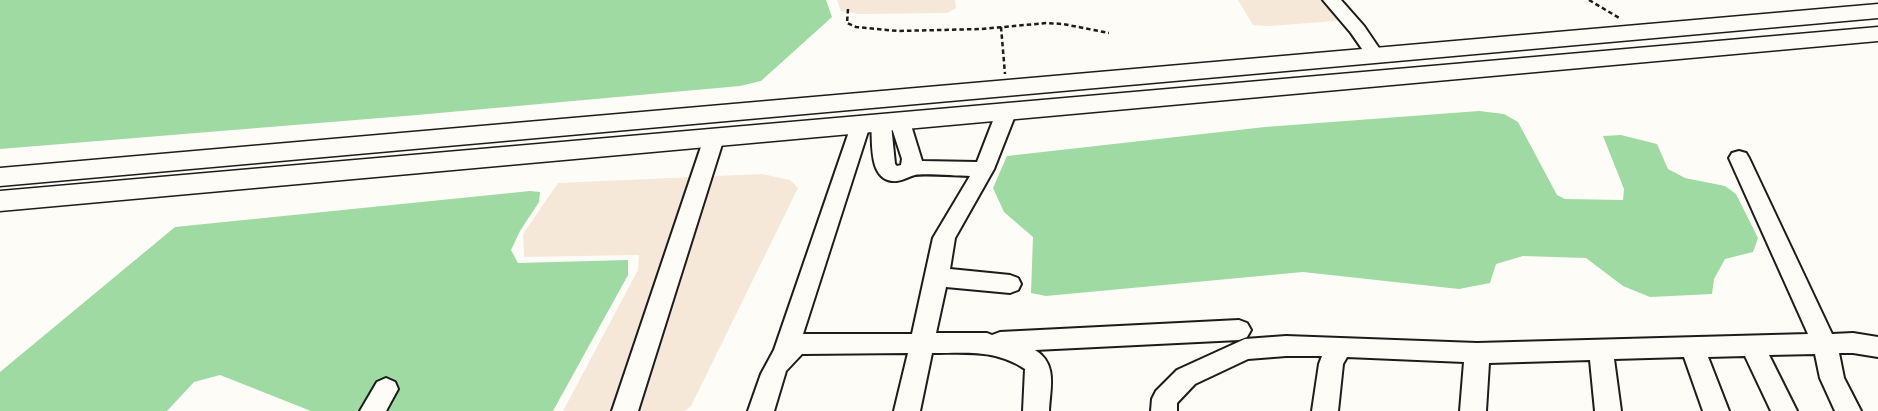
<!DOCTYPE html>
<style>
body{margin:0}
canvas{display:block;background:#fdfcf7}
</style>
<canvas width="1878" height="411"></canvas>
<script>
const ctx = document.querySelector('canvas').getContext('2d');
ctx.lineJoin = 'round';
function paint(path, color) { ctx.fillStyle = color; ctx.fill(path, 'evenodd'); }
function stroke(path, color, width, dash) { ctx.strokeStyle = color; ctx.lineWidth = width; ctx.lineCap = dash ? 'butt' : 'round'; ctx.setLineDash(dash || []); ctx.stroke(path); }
paint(new Path2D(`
 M837,0H955L956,8L947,13L859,14L841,11Z
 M1238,0H1341L1353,16L1347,20L1270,26L1253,25Z
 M762,174L790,180L798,188L691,406L685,411H563L638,270L639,255L524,257L523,234L558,183Z`), '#f5e8d9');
paint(new Path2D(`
 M0,0H826L832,17L761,81L740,86L417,115L0,149Z
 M1479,111L1504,114L1518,122L1557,195L1565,199L1623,200L1624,189L1603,136L1621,135L1657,144L1668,169L1685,178L1725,186L1736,194L1758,238L1753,252L1725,259L1714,279L1712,294L1650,297L1623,286L1586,258L1523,256L1496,264L1490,283L1459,289L1303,272L1046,296L1031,293L1033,237L1004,212L993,188L1007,156L1265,127Z
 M530,191L540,192L539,202L520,231L511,250L518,263L628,260V275L553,411H311L220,375L194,382L167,411H0V372L175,227Z`), '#9edaa2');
const minor = new Path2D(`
 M1323,0H1341L1364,26L1381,51L1384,55L1381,59L1375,61L1369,59L1351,33Z
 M1006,107L1013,109L1016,113L994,169L955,238L950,269L1010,275L1018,278L1021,284L1018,290L1010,293L946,287L936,333H987L992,335L1000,332L1239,320L1247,323L1251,330L1247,337L1239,340L1035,350C1058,364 1050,388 1049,411H1023L1025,369C995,349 967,353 932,353L920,411H894L908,353L802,354L786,371L774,411H748L761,374L774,350L853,120L860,118L867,120L870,125L803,334H912L933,238L970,176C958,176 924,173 915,175C907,177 901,182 892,181C868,178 873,141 871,124L874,119L881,117L888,119L891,124L895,164L897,166L901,165L902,159L890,122L893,117L900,116L907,117L910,122L922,161L977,162L996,113L999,109Z
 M714,131L721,133L724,138L638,411H612L704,138L707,133Z
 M1739,151L1746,153L1749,158L1832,334L1853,333L1878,337V357L1853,353H1839L1844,378L1861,411H1835L1820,378L1815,354L1769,355L1797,411H1771L1745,356L1708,357L1729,411H1703L1684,357L1614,359L1621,411H1595L1590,360L1489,363L1486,411H1460L1464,362L1347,357L1343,364L1338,411H1312L1319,364L1322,356H1286L1248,359L1195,384L1177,403V411H1151L1152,399L1156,391L1177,370L1245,339L1286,336L1477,343L1808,334L1729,158L1732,153Z
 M386,378L395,382L398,389L386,411H360L377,382Z`);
const highway = new Path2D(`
 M1878,4V18L0,186V168Z
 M1878,27V41L0,211V191Z`);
stroke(minor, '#1c1c1c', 4);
stroke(highway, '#1c1c1c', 3);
stroke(new Path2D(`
 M1589,0L1621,19
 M848,9L847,23L856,27L898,31L981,29L1047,23L1063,24L1109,33
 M1001,27L1005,74`), '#1c1c1c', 2.5, [4.5, 3]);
paint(minor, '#fdfcf7');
paint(highway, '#fdfcf7');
</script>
